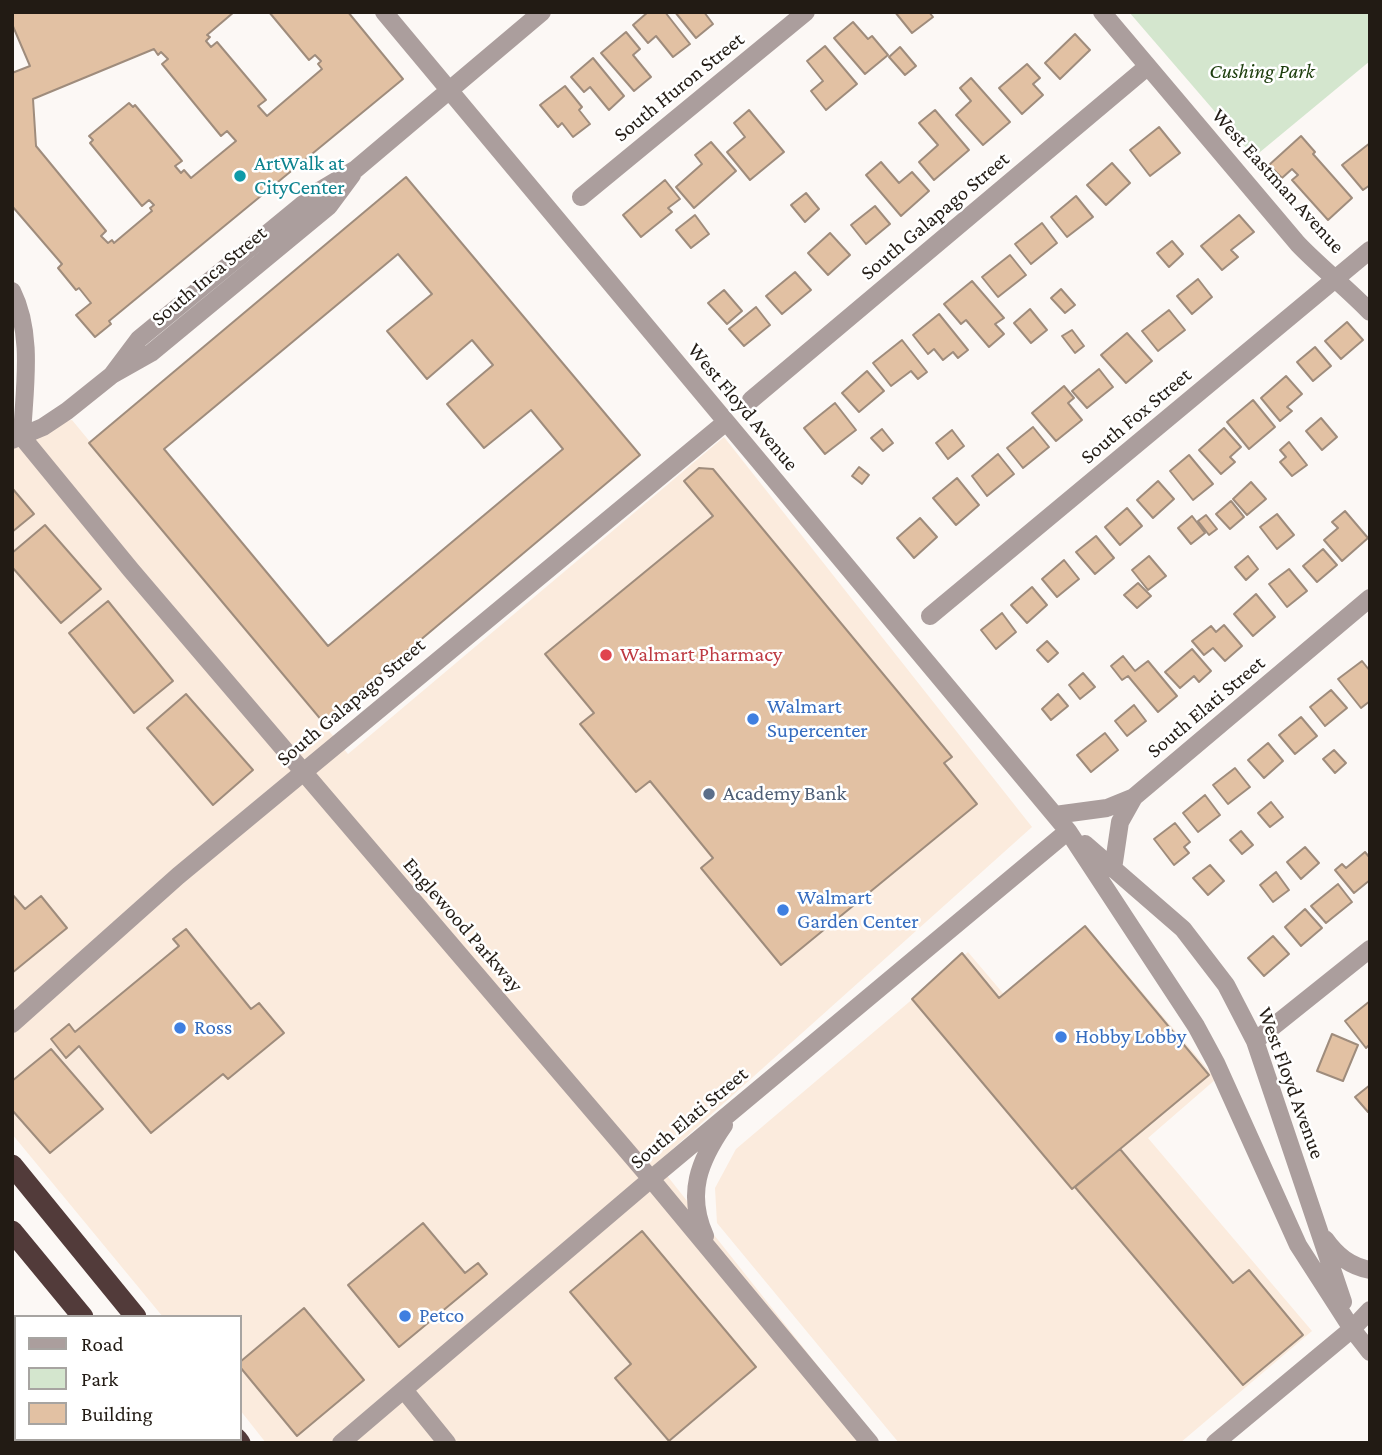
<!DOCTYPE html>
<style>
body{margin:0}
#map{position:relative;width:1382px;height:1455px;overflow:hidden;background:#fcf8f5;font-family:"Crimson Pro",serif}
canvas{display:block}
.frame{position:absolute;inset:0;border:14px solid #221b14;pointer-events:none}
.legend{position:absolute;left:14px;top:1315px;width:228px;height:126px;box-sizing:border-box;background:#fff;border:2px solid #a7a4a1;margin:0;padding:9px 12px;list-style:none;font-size:21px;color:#221b14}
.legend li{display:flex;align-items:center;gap:14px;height:35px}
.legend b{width:35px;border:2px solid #a7a4a1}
</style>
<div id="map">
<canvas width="1382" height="1455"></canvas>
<div class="frame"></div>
<ul class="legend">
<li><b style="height:9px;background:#ab9e9d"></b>Road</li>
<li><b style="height:19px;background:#d4e6ce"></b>Park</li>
<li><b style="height:19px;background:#e2c1a3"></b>Building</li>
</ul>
</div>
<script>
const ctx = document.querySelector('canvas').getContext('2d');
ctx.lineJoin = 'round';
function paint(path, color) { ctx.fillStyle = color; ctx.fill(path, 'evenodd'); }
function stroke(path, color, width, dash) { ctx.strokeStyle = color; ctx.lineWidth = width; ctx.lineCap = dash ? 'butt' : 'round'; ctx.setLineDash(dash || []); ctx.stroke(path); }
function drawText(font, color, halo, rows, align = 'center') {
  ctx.font = font + ' "Crimson Pro",serif'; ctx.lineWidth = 5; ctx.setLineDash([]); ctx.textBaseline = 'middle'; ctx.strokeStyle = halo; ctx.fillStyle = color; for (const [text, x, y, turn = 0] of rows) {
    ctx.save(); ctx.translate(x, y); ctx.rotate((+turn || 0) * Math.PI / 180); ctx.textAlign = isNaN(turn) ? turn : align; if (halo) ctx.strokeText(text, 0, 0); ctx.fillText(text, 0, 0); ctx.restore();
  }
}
paint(new Path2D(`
 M72,420L348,754L724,437L1032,827L657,1163L879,1443H266L240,1410V1317H163L12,1134V428Z
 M1088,928L1216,1079L1148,1138L1312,1331L1180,1443H899L717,1223L715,1188L736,1149L968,952L1007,998Z
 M16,1388V1439H172L175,1443H12V1391Z`), '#fbebdd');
paint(new Path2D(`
 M1129,12H1370V61L1254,157Z`), '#d4e6ce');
const building = new Path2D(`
 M12,12H234L207,35L210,37L206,41L211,47L217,42L266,100L258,106L267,116L322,69L318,64L321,61L315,55L309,60L269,12H348L403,79L109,321L111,324L95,337L76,315L91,303L79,288L76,290L58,268L62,264L12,206V73L30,66L12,24ZM154,49L158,55L161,52L168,59L162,64L221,136L227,131L236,141L191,178L184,170L181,173L175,166L182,161L135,105L133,107L129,103L89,136L93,140L90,143L142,206L149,200L154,205L150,208L152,211L114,243L112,240L108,243L101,236L106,231L36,146L33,99Z
 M648,12H665L690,44L673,57L656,36L648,43L633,25Z
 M675,12H704L713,24L696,38Z
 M895,12H929L933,17L912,33Z
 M853,22L868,39L872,36L888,55L865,74L834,38Z
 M626,32L640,49L633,55L651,77L634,91L601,53Z
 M1075,34L1090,50L1060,79L1045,63Z
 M825,46L857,84L826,110L811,91L823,81L807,61Z
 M900,47L916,66L905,75L889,57Z
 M593,58L624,96L609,110L590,87L584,92L571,77Z
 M1027,64L1040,78L1033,84L1043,95L1022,114L999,88Z
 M971,78L1010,122L983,145L956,115L971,101L960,88Z
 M565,86L582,107L579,110L590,124L573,137L562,123L558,127L540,105Z
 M749,110L784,152L750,180L727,152L745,137L734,123Z
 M935,110L969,150L934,180L919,162L938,145L919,123Z
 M1159,127L1180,153L1150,176L1130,150Z
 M1301,136L1315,152L1313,154L1352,198L1328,220L1292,180L1298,175L1292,169L1282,178L1269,165Z
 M711,142L736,171L694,208L676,187L702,164L695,155Z
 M1370,143V185L1363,190L1342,165Z
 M881,162L899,183L912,172L929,191L901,216L866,175Z
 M1112,163L1130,183L1106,205L1087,185Z
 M406,177L640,455L323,722L89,443ZM398,254L432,294L387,331L427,379L472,340L493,365L447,404L484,448L531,410L563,449L328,646L164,449Z
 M665,180L680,199L668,208L672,212L641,237L623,215Z
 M806,193L819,209L805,222L791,205Z
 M1076,196L1093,217L1067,237L1051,217Z
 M875,206L890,224L866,244L851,225Z
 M695,215L709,234L691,248L676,230Z
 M1239,215L1254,232L1231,250L1238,257L1222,270L1201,246Z
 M1042,223L1057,243L1031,264L1015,244Z
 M830,233L850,255L828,275L808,253Z
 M1172,241L1183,254L1169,267L1157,253Z
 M1010,255L1026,275L998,297L982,277Z
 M795,272L811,290L782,314L766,296Z
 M1198,279L1212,297L1192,314L1177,296Z
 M972,281L1004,318L995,324L1004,334L989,347L966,320L961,324L944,304Z
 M1061,289L1075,305L1065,313L1051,298Z
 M724,290L742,311L727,324L708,303Z
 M756,307L770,325L744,346L729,329Z
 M1030,309L1047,330L1031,343L1014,323Z
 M1169,310L1185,330L1158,351L1142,331Z
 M939,314L968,350L958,358L953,352L943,360L934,349L928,354L913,335Z
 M1347,322L1363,340L1341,359L1325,341Z
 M1072,330L1084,346L1075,353L1062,336Z
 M1127,333L1152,361L1126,383L1101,355Z
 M902,340L927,372L918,379L911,371L891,386L873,363Z
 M1315,347L1331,366L1313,381L1297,362Z
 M1099,369L1113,387L1087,408L1072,391Z
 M867,371L884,391L859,412L842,393Z
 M1286,376L1302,394L1287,407L1292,411L1280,421L1261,398Z
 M1064,386L1074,398L1068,403L1082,420L1056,441L1032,413Z
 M1253,400L1275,427L1249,449L1227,422Z
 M835,403L856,430L825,454L804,428Z
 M1321,418L1337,437L1322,450L1306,431Z
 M1033,427L1049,447L1023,468L1007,448Z
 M1224,428L1241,447L1230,457L1235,462L1221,474L1199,450Z
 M882,429L893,443L883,451L871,438Z
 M952,430L964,446L948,459L936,443Z
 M1289,442L1307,465L1292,476L1280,462L1286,457L1280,450Z
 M998,454L1014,474L987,496L972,476Z
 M1189,455L1213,484L1193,500L1170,471Z
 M859,467L869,475L862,484L852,476Z
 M699,468L713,469L952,757L944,763L977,804L781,965L701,868L713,858L650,781L636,792L580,724L594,713L545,654L713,516L684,481Z
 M957,478L979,505L956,525L933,498Z
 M1158,481L1174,499L1153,518L1137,500Z
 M1251,482L1266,499L1247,515L1233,499Z
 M12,488L34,514L12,532Z
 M1231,501L1244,517L1230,529L1216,514Z
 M1127,508L1142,526L1120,545L1105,527Z
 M1345,511L1368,538L1342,561L1324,540L1338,528L1332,522Z
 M1277,514L1294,535L1277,549L1260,527Z
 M1206,515L1217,529L1209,535L1198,521Z
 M1192,516L1205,533L1191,544L1178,528Z
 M920,518L937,537L914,558L897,538Z
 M45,525L101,589L61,623L12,567V553Z
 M1096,536L1114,558L1095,574L1076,552Z
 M1323,549L1337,565L1317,582L1303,566Z
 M1149,556L1166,576L1148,590L1132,570Z
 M1248,556L1258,569L1246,580L1235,567Z
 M1064,560L1079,579L1057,597L1042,579Z
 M1289,569L1307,591L1287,607L1269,584Z
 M1138,583L1151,596L1137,608L1124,595Z
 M1032,587L1047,605L1027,623L1011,605Z
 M1256,594L1275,617L1253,636L1234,614Z
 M108,601L173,681L134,713L69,633Z
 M1002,613L1016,632L996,649L981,630Z
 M1224,625L1242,646L1225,661L1213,648L1204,655L1192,641L1211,626L1216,632Z
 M1047,641L1058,653L1048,662L1037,650Z
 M1192,649L1211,671L1199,682L1194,676L1180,688L1165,672Z
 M1123,656L1135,671L1148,661L1177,696L1158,712L1128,676L1122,680L1111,666Z
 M1362,661L1370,671V701L1361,708L1338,679Z
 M1083,673L1095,687L1080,699L1069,685Z
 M1331,690L1347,708L1325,726L1310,707Z
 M186,694L253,770L213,805L147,728Z
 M1058,694L1068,706L1051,720L1042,709Z
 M1134,705L1146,721L1127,736L1115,721Z
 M1301,717L1317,736L1295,754L1279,735Z
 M1105,733L1118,750L1091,772L1077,755Z
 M1268,743L1283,761L1264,778L1248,760Z
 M1334,750L1346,763L1335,773L1323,759Z
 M1235,768L1250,787L1228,804L1213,785Z
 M1205,795L1220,815L1198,832L1183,813Z
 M1271,802L1283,817L1270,827L1258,813Z
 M1175,823L1190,842L1184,847L1189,853L1174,865L1154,839Z
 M1241,831L1253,845L1242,854L1230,840Z
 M1305,847L1319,863L1301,879L1287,862Z
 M1365,852L1370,858V880L1354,893L1335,870L1342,864L1346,868Z
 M1210,865L1224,881L1208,895L1193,878Z
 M1276,872L1289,890L1273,902L1260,885Z
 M1338,884L1352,902L1326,923L1311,906Z
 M12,894L25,909L41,896L67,928L12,973Z
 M1305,909L1322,928L1301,946L1285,927Z
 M1085,926L1209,1075L1072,1189L912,999L962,953L999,998Z
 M186,929L251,1009L259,1003L284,1033L228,1079L223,1074L151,1133L79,1046L66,1058L51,1039L69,1024L75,1032L179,946L173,939Z
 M1273,936L1289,954L1264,976L1248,958Z
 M1370,1001V1044L1366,1048L1345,1021Z
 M1332,1034L1358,1045L1343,1081L1317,1071Z
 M51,1049L103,1109L50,1153L12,1110V1081Z
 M1370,1085V1111L1368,1112L1355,1097Z
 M1120,1149L1233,1283L1249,1270L1303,1335L1243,1385L1075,1187Z
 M423,1223L465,1273L478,1263L487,1274L399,1347L348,1285Z
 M642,1231L756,1367L669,1441L615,1378L631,1364L570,1292Z
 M304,1308L364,1380L297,1436L240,1367V1362Z
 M59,1439H108L104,1443H62Z`);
paint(building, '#e2c1a3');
stroke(building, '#9f8c7c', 2);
stroke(new Path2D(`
 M384,12L1068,831L1196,1026L1216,1063L1298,1245L1352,1329L1370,1352
 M1102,12L1298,244C1321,268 1347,288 1370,312
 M581,197L806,12
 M12,291C34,335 24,389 22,437
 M112,375L139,339L319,191L356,169L542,12
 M751,400L1147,67
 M22,437L131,570L651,1179L870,1443
 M12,440L43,427L67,411L112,375L151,353L329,206L352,175
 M930,616L1370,250
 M1055,815L1107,808L1134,797L1370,598
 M1085,844L1183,929L1226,985L1255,1041L1343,1302
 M1113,869L1120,822L1134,797
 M12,1024L178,876L726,422
 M1255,1041L1370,949
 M705,1236C686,1194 699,1161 724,1125
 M1325,1239C1337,1256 1350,1266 1370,1270
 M12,1370L16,1368
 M404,1390L447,1443
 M341,1443L651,1179L1068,831
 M1215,1443L1352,1329L1370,1310`), '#ab9e9d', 18);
stroke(new Path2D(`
 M12,1165L136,1317
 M12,1231L83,1317
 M185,1439L188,1443
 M237,1439L240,1443`), '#523b3a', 21);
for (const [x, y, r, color] of [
 [240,176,7,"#0f9aa8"],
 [606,655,7,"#e0444e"],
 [753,719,7,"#3f7fe0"],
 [709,794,7,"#5c6f8a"],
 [783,910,7,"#3f7fe0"],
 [180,1028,7,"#3f7fe0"],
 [1061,1037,7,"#3f7fe0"],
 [405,1316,7,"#3f7fe0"]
]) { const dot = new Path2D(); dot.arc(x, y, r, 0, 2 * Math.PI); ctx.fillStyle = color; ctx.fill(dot); stroke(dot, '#fff', 2.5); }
drawText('italic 21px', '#1c3d0c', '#fff', [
 ["Cushing Park",1262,72]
]);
drawText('21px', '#221b14', '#fff', [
 ["South Huron Street",679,87,-39],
 ["West Eastman Avenue",1278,181,48],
 ["South Galapago Street",935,216,-40],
 ["South Inca Street",209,276,-40],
 ["West Floyd Avenue",743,407,50],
 ["South Fox Street",1136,416,-40],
 ["South Galapago Street",351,702,-40],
 ["South Elati Street",1206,707,-40],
 ["Englewood Parkway",463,925,49],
 ["West Floyd Avenue",1291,1083,70],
 ["South Elati Street",689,1118,-40]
]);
drawText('21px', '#0d838f', '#fff', [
 ["ArtWalk at",254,164],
 ["CityCenter",254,188]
], 'left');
drawText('21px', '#be3a42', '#fff', [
 ["Walmart Pharmacy",620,655]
], 'left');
drawText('21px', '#366cbe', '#fff', [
 ["Walmart",767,707],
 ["Supercenter",767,731],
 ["Walmart",797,898],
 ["Garden Center",797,922],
 ["Ross",194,1028],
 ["Hobby Lobby",1075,1037],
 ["Petco",419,1316]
], 'left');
drawText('21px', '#4e5e75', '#fff', [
 ["Academy Bank",723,794]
], 'left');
</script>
